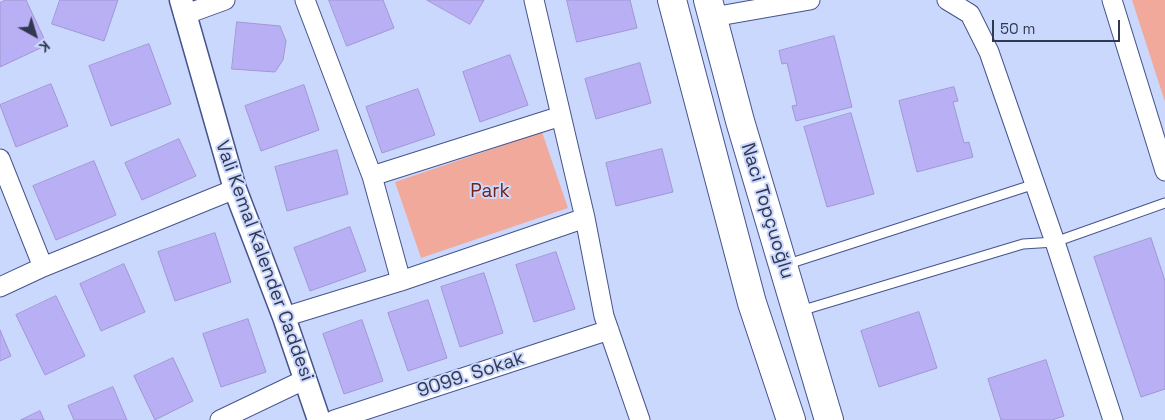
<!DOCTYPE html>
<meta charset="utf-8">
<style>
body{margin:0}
#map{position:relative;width:1165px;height:420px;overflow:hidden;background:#cbd8fe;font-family:"Space Grotesk",sans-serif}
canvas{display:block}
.north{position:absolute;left:10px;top:10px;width:50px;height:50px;-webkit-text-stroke:4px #cbd8fe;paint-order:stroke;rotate:141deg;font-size:14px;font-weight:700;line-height:20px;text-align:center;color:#313852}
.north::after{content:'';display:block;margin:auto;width:18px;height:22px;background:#313852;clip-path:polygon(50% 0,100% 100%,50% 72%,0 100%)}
.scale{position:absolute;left:992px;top:20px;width:128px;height:22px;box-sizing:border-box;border:2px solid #313852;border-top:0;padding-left:6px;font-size:15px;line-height:18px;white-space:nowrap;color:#313852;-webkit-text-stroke:4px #cbd8fe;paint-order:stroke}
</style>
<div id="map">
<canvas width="1165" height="420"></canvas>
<div class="north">K</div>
<div class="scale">50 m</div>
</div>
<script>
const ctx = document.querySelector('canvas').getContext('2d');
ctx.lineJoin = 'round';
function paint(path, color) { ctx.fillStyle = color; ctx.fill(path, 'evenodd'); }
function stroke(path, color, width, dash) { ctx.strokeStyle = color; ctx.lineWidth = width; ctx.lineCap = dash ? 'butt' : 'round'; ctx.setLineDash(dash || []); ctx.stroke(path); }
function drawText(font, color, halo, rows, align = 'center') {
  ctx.font = font + ' "Space Grotesk",sans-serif'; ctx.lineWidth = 4; ctx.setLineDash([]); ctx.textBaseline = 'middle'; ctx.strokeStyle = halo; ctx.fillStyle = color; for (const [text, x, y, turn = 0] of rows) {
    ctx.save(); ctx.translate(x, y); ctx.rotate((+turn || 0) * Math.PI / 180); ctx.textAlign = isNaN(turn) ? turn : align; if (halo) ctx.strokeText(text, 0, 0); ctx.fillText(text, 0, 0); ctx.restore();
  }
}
paint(new Path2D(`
 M1132,0H1165V102Z
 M542,132L568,208L421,258L395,182Z`), '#f1a99c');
const building = new Path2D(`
 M6,0H26L47,45L0,67V3Z
 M60,0H118L104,41L52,24Z
 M329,0H383L394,28L347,46Z
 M427,0H484L470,24Z
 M567,0H630L637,28L577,42Z
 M237,22L280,26L286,41L283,60L275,72L232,69Z
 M834,36L852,107L796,121L792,106L797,105L787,63L782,64L779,51Z
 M149,44L171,104L111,126L89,66Z
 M510,55L528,105L480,122L463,72Z
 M640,63L651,103L596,119L585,79Z
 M51,84L68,126L16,147L0,105Z
 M304,85L319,130L261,151L245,106Z
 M954,87L958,101L953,102L964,143L969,142L973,157L917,172L899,101Z
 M418,89L435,135L382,153L366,107Z
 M851,113L874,194L827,207L804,127Z
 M179,139L196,176L142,200L125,163Z
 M662,149L673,192L616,206L606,163Z
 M337,150L348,194L287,211L275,167Z
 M94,161L116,215L56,240L33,186Z
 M350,227L366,271L310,291L294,248Z
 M215,233L231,282L175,301L158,252Z
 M1151,238L1165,281V389L1141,397L1094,257Z
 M556,252L575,309L534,322L516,265Z
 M124,264L145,312L101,331L80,284Z
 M484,273L503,333L460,347L441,287Z
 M56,296L85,356L45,375L16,315Z
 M428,300L447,358L408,371L388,313Z
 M919,312L937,368L879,387L861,331Z
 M248,319L266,372L221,387L203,334Z
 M362,320L383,381L344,394L323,334Z
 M0,330L11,356L0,361Z
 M173,358L193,401L155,420L134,376Z
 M1046,360L1064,416L1052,420H1001L988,379Z
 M113,387L127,420H74L68,406Z
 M40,411L44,420H21Z`);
paint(building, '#b9aff4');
stroke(building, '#a097d5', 1);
const service = new Path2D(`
 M785,265L1035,184
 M800,311L1023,244L1055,242L1165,203`);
const minor = new Path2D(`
 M305,0L372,176L401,281
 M534,0L585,218L604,316L640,420
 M947,0L970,14L989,52L1055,242L1113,420
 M1112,0L1165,171
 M184,15L225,0
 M713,17L810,0
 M0,159L43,267
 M372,176L561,116
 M0,287L43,267L235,189
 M284,317L401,281L585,218
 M220,420L306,379
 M334,420L609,330`);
const tertiary = new Path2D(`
 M181,0L235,189L284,317L319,420`);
const primary = new Path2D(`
 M672,0L752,303L791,420
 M708,0L740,121L829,420`);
stroke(service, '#45548b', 11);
stroke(minor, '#45548b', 21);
stroke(tertiary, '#45548b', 25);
stroke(primary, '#45548b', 30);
stroke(service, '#fff', 9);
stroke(minor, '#fff', 19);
stroke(tertiary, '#fff', 22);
stroke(primary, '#fff', 28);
drawText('19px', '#742318', '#cbd8fe', [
 ["Park",490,192]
]);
drawText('19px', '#313852', '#cbd8fe', [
 ["Naci Topçuoğlu",767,211,73],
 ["Vali Kemal Kalender Caddesi",264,261,70],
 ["9099. Sokak",471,375,-18]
]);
</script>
